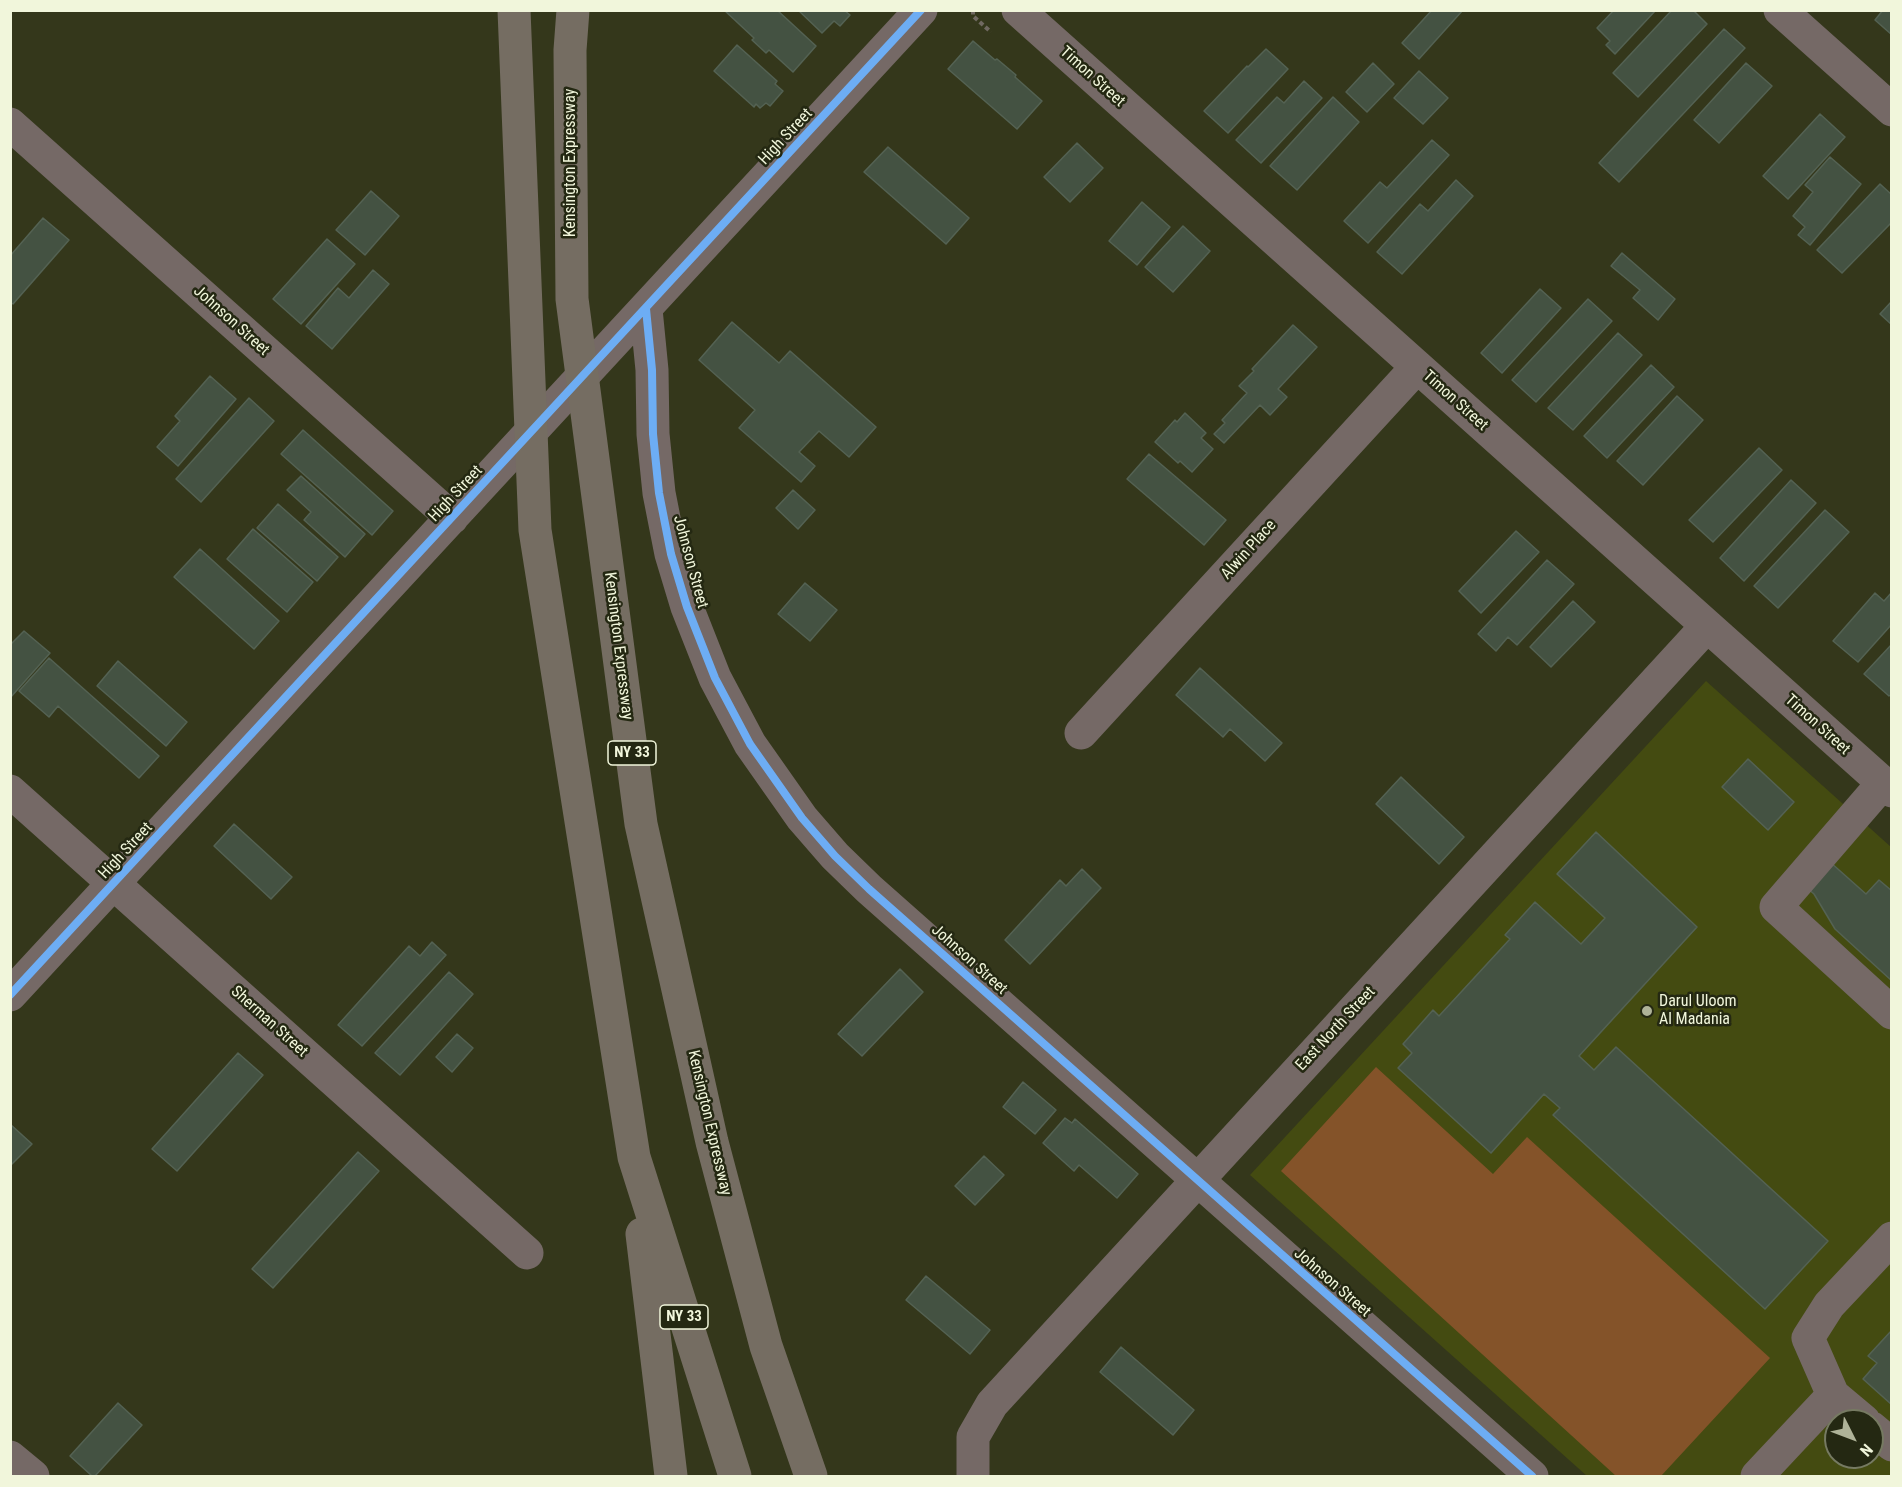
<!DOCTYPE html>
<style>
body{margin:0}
#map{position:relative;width:1902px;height:1487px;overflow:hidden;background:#34371b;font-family:"Roboto Condensed",sans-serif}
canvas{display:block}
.frame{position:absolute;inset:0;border:12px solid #f1f6db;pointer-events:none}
.north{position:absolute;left:1824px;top:1409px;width:60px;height:60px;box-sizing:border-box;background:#242812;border:2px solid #767a62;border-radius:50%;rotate:132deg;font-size:16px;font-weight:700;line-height:24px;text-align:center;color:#f1f6db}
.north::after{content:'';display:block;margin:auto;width:21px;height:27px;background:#afb398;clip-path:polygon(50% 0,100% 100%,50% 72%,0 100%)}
</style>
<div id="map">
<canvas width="1902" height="1487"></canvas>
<div class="frame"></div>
<div class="north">N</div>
</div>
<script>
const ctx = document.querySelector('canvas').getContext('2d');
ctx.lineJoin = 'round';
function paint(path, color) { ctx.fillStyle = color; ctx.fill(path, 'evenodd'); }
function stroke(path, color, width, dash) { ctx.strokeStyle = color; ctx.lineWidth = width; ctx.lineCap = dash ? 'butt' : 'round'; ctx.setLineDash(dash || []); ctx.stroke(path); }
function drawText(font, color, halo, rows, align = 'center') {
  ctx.font = font + ' "Roboto Condensed",sans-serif'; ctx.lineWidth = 5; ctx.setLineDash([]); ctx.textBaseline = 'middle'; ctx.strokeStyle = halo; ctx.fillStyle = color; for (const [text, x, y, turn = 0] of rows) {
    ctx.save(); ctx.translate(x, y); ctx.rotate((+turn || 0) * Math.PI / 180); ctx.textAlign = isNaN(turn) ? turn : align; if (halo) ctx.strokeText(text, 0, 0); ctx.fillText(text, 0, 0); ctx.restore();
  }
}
paint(new Path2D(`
 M1706,681L1891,847V1476H1587L1250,1175ZM1836,1421H1872V1457H1836Z`), '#444b11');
paint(new Path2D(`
 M1376,1067L1493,1174L1527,1137L1770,1358L1661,1476H1616L1281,1171Z`), '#845329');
const building = new Path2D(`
 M724,10H777L816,46L793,72L769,50L766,53L752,40L754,38Z
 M798,10H844L850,15L840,26L834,21L822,33Z
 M1432,10H1463L1419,59L1402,43Z
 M1614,10H1656L1615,54L1606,45L1610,41L1597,28Z
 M1672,10H1693L1707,24L1638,97L1613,73Z
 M1883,10H1892V35L1875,20Z
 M1724,29L1745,48L1619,182L1599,163Z
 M973,41L995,60L997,59L1016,75L1015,77L1042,101L1017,129L948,69Z
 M737,45L777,81L775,84L783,91L770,106L766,103L760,108L756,104L754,107L714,71Z
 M1266,49L1288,69L1228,133L1204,111L1247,66L1248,67Z
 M1373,63L1394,84L1367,112L1346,92Z
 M1746,63L1772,86L1719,143L1694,120Z
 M1419,71L1448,98L1423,124L1394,98Z
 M1304,81L1322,98L1261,163L1236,140L1277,97L1284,103Z
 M1333,97L1359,122L1297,190L1270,166Z
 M1820,114L1845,137L1788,199L1763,176Z
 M1432,140L1449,155L1368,243L1344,221L1380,182L1387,188Z
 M1077,143L1103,168L1070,202L1044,177Z
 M888,147L969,218L946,244L864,172Z
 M1830,157L1861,184L1810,245L1798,235L1805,227L1793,216L1813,192L1805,185Z
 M1456,180L1473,196L1402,274L1377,252L1420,204L1428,211Z
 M1880,184L1892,195V222L1842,273L1817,250Z
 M371,191L399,216L365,255L336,230Z
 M1142,202L1170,227L1137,265L1109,241Z
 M43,218L69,240L13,304L10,302V256Z
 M1183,226L1210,251L1173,292L1145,267Z
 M327,239L355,264L301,324L273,299Z
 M1622,253L1675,299L1658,320L1633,298L1640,290L1611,266Z
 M373,270L389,284L332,349L306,326L338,288L349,298Z
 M1540,289L1561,308L1502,373L1481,353Z
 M1588,299L1612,321L1536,402L1512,380Z
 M1892,301V325L1880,314Z
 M732,322L779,363L790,351L876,427L849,457L819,431L799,452L815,466L801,482L739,428L755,410L699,360Z
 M1293,325L1317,347L1278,389L1287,397L1270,415L1260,405L1224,443L1214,434L1225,423L1222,420L1247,393L1239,386L1254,371L1252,369Z
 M1618,333L1642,355L1573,430L1548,408Z
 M1651,365L1674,387L1607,458L1584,436Z
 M210,376L236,399L178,466L157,447L180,421L175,416Z
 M1677,396L1703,420L1643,485L1617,461Z
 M249,398L274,421L201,502L176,479Z
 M1185,413L1206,433L1201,438L1213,449L1192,472L1180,461L1178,463L1155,442L1175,420L1177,422Z
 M303,430L393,511L372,535L281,454Z
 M1759,448L1782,470L1713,542L1689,520Z
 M1149,454L1226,520L1204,545L1127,479Z
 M301,476L365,534L345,557L304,520L311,512L287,490Z
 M1791,480L1816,503L1744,581L1720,558Z
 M793,490L815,510L798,529L776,508Z
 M278,504L338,557L317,581L257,528Z
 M1825,510L1849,532L1778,608L1754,586Z
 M253,529L313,582L287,612L227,559Z
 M1516,531L1539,552L1481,613L1459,591Z
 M200,549L279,621L254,649L174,577Z
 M1547,560L1574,584L1517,645L1508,637L1496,651L1478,634Z
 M805,583L837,610L810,641L778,614Z
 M1892,592V624L1858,662L1833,641L1875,593L1884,601Z
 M1573,601L1595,622L1551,667L1530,647Z
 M24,631L50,653L10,698V645Z
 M1892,644V694L1889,696L1864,674Z
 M49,658L159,756L139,778L58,706L49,717L19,691Z
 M118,661L187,722L166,746L97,686Z
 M1200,668L1282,743L1265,761L1230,729L1223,737L1176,695Z
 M1748,759L1794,802L1768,830L1722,787Z
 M1401,777L1464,837L1439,864L1376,804Z
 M234,824L292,877L271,899L214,846Z
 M1596,832L1697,927L1579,1056L1594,1070L1616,1047L1828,1241L1765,1309L1553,1115L1560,1108L1544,1094L1491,1153L1398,1068L1412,1053L1403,1044L1433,1010L1439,1016L1510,939L1505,935L1535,902L1581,944L1605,918L1557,874Z
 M1830,862L1866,894L1879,880L1892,891V981L1835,929L1814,894L1807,888Z
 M1082,869L1101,888L1030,964L1005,940L1060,880L1066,886Z
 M432,942L446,955L362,1046L338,1025L409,946L420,956Z
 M900,969L923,992L862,1056L838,1034Z
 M449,972L473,994L400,1075L375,1053Z
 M457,1034L473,1048L452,1072L436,1057Z
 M238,1053L263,1075L177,1171L152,1149Z
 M1023,1082L1056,1110L1035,1134L1003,1107Z
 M1065,1118L1072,1123L1075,1119L1138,1174L1117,1198L1079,1165L1074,1171L1043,1143Z
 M10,1124L32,1144L10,1166Z
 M358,1152L379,1171L273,1288L252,1269Z
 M984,1156L1004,1175L975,1205L955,1186Z
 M926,1276L990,1330L970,1354L906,1300Z
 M1892,1330V1405L1863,1379L1877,1363L1868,1356Z
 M1121,1347L1194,1410L1173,1435L1100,1372Z
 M118,1403L142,1425L95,1476H92L70,1456Z`);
paint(building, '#445242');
stroke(building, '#546253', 1.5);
stroke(new Path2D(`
 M973,10V16L991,32`), '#706961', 4, [4.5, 3]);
stroke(new Path2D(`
 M1018,10L1892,791
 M1780,10L1892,110
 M10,124L452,518
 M646,309L652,370L653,434L659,493L671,554L687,607L715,678L750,744L802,818L835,856L869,889L1532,1476
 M1081,733L1417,367
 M1883,783L1776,907L1892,1013
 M10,791L527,1253
 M10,995L921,10
 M1864,1421L1833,1395L1808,1338L1829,1305L1892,1238
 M1872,1428L1892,1445
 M10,1457L33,1476
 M973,1476V1437L992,1404L1706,627
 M1757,1476L1833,1395`), '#756966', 33);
stroke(new Path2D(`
 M514,10L535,530L634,1157L735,1476
 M573,10L570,50L572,299L641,824L712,1142L766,1346L811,1476
 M642,1234L671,1476`), '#756d62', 33);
stroke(new Path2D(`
 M646,309L652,370L653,434L659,493L671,554L687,607L715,678L750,744L802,818L835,856L869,889L1532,1476
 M10,995L921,10`), '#6dadf4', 8);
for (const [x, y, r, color] of [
 [1647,1011,6,"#afb398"]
]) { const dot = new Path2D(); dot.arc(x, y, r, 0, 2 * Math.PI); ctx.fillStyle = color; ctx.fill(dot); stroke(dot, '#242812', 2); }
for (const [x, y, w] of [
 [632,753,48],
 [684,1317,48]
]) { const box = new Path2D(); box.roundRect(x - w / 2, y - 12, w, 24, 4.5); ctx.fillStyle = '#242812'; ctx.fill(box); stroke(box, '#f1f6db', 1.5); }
drawText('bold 15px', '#f1f6db', null, [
 ["NY 33",632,753],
 ["NY 33",684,1317]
]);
drawText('16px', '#f1f6db', '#242812', [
 ["Timon Street",1092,77,42],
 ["High Street",786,137,-47],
 ["Kensington Expressway",571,163,-90],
 ["Johnson Street",231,321,42],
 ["Timon Street",1455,401,42],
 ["High Street",456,494,-47],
 ["Alwin Place",1249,550,-48],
 ["Johnson Street",690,562,75],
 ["Kensington Expressway",618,646,83],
 ["Timon Street",1817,725,42],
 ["High Street",126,851,-47],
 ["Johnson Street",969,960,42],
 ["Sherman Street",269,1022,42],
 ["East North Street",1336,1029,-47],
 ["Kensington Expressway",709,1123,77],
 ["Johnson Street",1332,1283,41]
]);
drawText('16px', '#f1f6db', '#242812', [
 ["Darul Uloom",1659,1002],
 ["Al Madania",1659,1020]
], 'left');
</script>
